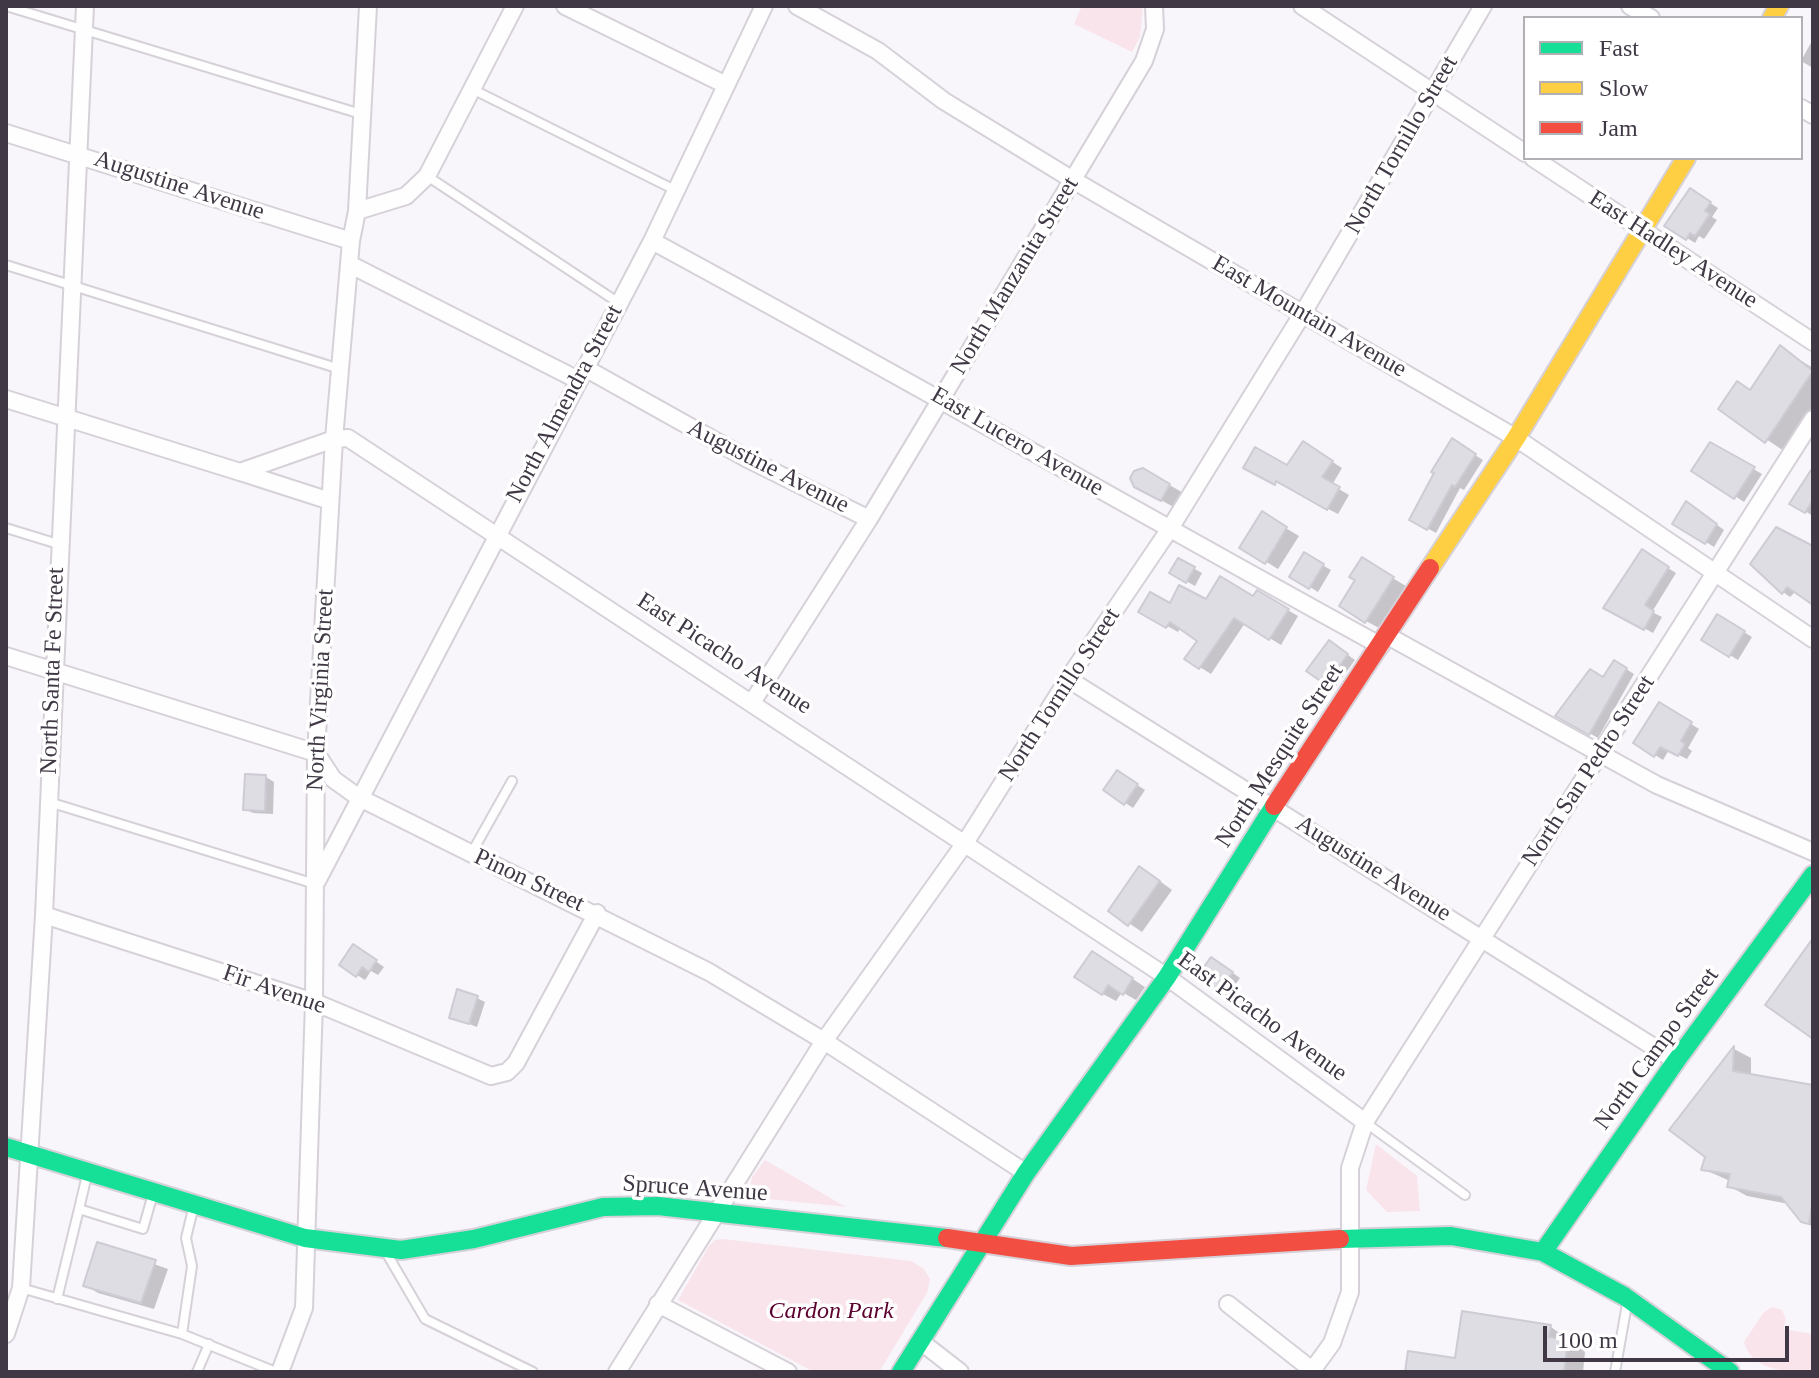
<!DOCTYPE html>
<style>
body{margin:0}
#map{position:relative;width:1819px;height:1378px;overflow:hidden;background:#f8f6fa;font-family:"Times New Roman",serif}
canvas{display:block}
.frame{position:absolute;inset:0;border:8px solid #403945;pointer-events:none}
.legend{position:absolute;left:1523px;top:16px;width:280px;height:144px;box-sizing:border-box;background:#fff;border:2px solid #b3b0b5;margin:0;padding:10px 14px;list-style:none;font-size:24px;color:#403945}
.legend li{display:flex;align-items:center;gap:16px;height:40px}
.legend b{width:40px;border:2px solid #b3b0b5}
.scale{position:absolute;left:1543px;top:1326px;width:246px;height:36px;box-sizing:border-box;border:4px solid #403945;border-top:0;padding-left:10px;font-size:24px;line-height:28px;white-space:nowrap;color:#403945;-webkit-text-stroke:6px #fff;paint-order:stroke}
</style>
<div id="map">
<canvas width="1819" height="1378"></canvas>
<div class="frame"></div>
<ul class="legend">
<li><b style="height:10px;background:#16e098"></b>Fast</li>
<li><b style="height:10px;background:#ffcf43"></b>Slow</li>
<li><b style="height:10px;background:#f24e42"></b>Jam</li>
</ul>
<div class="scale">100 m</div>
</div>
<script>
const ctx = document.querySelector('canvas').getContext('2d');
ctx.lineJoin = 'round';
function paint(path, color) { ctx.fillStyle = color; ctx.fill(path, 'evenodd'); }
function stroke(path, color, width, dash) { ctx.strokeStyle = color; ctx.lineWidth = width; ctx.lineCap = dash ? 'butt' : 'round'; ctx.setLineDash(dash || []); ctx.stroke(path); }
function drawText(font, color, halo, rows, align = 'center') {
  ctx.font = font + ' "Times New Roman",serif'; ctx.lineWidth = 7; ctx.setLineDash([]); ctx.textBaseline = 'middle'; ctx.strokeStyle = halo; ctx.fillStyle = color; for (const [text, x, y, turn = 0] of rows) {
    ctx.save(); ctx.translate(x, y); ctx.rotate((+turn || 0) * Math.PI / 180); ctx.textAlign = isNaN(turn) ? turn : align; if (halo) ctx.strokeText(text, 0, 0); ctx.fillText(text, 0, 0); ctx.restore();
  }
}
paint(new Path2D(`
 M1087,6H1143L1140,37L1132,52L1074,24L1081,8Z
 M1376,1144L1417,1176L1420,1211L1387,1212L1366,1190Z
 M765,1160L846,1207L759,1198L750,1188L752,1177Z
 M723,1239L911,1261L924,1269L930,1279L927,1293L879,1372H814L678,1300L709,1246L715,1240Z
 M1772,1307L1782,1310L1786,1319L1783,1329L1813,1334V1372C1789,1372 1752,1372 1744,1342L1763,1313Z`), '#fae4ec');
paint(new Path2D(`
 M1813,39V68L1801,61Z
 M1698,195L1718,208L1712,217L1717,220L1704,239L1699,236L1695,243L1687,238Z
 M1780,348L1813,368V407L1784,451L1721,409L1752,392Z
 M1452,441L1483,460L1464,490L1460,488L1436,533L1411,519Z
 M1711,445L1762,474L1744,502L1694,470Z
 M1314,450L1342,468L1332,485L1349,495L1338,514L1246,467H1288Z
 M1143,470L1187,495L1179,510L1150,494Z
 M1813,480V516L1792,503Z
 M1694,508L1724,530L1714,547L1675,523Z
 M1262,514L1299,536L1278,569L1242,547Z
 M1813,549V602L1796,591L1790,597L1783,592Z
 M1642,552L1676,573L1652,612L1662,617L1653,633L1606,607Z
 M1305,555L1331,570L1318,592L1292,576Z
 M1179,560L1202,573L1195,586L1172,573Z
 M1362,560L1406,586L1379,628L1366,621L1358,580Z
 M1257,592L1298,616L1281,645L1245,623L1211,674L1187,659L1200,641L1181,627L1178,632L1141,611L1253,598Z
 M1718,616L1752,637L1738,660L1704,639Z
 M1337,647L1355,660L1335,688L1327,684Z
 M1615,662L1634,674L1598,738L1558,715L1603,678Z
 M1660,704L1699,729L1688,748L1692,751L1687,759L1669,750L1663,760L1636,743Z
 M266,777L274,782L273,814L253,813L245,809Z
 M1125,777L1145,790L1133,808L1106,790Z
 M1153,876L1172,890L1142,932L1111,911Z
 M362,952L384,967L378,975L371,971L365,980L341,965Z
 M1105,961L1145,987L1136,1000L1122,992L1116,1001L1103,994Z
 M1220,964L1240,978L1227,996L1199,978Z
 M477,998L485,1002L477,1027L451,1017Z
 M1734,1049L1751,1058V1076L1813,1087V1227L1802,1221L1789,1204L1747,1196L1729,1186L1730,1181L1703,1169L1707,1156L1672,1130Z
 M98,1244L168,1269L154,1309L98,1293L85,1285Z
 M1551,1327L1585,1352L1583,1372H1407L1457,1360Z`), '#0003');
const building = new Path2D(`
 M1690,188L1711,202L1705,211L1710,214L1695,236L1690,233L1686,240L1664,226Z
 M1780,345L1813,371L1765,443L1718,409L1737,381L1750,390Z
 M1452,438L1476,454L1455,487L1452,485L1427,530L1409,520L1434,473L1431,472Z
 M1303,441L1333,461L1322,477L1340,487L1327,510L1276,481L1275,485L1243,468L1255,447L1287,465Z
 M1710,442L1755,467L1734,499L1691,471Z
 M1813,467V500L1805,513L1789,504Z
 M1143,468L1170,484L1161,501L1134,487L1130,478L1134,471Z
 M1686,501L1717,524L1705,544L1672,524Z
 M1262,511L1287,527L1265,564L1239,548Z
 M1776,527L1813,546V605L1787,587L1782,594L1750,564Z
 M1642,549L1669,567L1645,605L1654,611L1644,630L1603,608Z
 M1304,552L1324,564L1309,589L1289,577Z
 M1362,557L1394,577L1365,623L1339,606L1355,580L1349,577Z
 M1178,558L1195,567L1186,583L1169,573Z
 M1220,576L1253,596L1257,590L1289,609L1269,640L1234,618L1199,669L1184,659L1197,641L1170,622L1166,628L1138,612L1150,592L1170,603L1179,585L1206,599Z
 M1717,614L1745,631L1729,657L1701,640Z
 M1329,640L1348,654L1326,685L1306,671Z
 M1614,660L1627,668L1589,735L1555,716L1590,669L1603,677Z
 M1659,702L1692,722L1681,741L1685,744L1678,756L1660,747L1654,757L1633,743Z
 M1117,770L1138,784L1124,805L1103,790Z
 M245,774L266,775L265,811L243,810Z
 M1139,866L1160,881L1128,926L1108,911Z
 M1813,938V1039L1765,1005Z
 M353,944L377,960L369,972L362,967L356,977L339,965Z
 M1092,951L1133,978L1123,995L1108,985L1102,995L1074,977Z
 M1211,957L1233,972L1218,993L1196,978Z
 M457,989L478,996L469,1024L449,1018Z
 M1734,1046L1733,1071L1813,1085V1199L1809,1224L1801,1222L1781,1197L1727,1187L1730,1174L1701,1170L1705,1157L1669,1130Z
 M97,1242L156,1260L141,1303L83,1286Z
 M1462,1311L1551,1325L1549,1337L1568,1340L1564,1372H1405L1408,1351L1455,1358Z`);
paint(building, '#dedde4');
stroke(building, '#cdcbd3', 2);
const lane = new Path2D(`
 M6,6L361,114
 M474,90L675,190
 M427,176L619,303
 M6,265L340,369
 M6,528L58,544
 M49,802L315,884
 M471,854L512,781
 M1366,1123L1465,1195
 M79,1209L87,1175
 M387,1254L425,1319L533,1372
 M21,1288L182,1334L276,1372
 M57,1299L79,1209L143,1229L153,1194
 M182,1334L192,1266L186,1238L194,1205
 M197,1372L209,1344
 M1615,1372L1627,1304`);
const street = new Path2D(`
 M565,6L724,84
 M797,6L878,51L944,101L1073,180L1516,438L1813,639
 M1302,6L1525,153
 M1630,6L1651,18
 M1801,108L1813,115
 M6,133L351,241
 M1533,158L1813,342
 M357,211L406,196L427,176L515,6
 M652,241C896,373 1137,512 1381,646
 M349,264L578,380
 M585,368L746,458L869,519
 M6,399L240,472L334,439L348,438L1167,977L1365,1122L1350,1168V1292L1332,1343L1311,1372
 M240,472L330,501
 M1388,636L1657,785L1813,852
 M6,656L316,753L333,779L358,797L709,972L824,1041L1026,1173
 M1068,679L1676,1061
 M753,701L869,519L1144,61L1155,29L1154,6
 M317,881L652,241L764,6
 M44,915L314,1002L491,1076L507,1072L516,1063L597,913
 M1365,1122L1813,419
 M658,1304L788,1372
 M1228,1304L1312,1370
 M6,1334L21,1288L44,915L85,6
 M920,1341L960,1372
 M280,1372L304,1308L314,1002L316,753L334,439L351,241L357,211L368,6
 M617,1372L824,1041L965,843L1068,679L1169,530L1303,313L1483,6`);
const fast = new Path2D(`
 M6,1147L305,1238L401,1250L474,1239L603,1207L658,1206L947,1238
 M1340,1239L1451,1236L1543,1252L1624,1296L1730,1372
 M1543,1252L1676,1061L1813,875
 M901,1372L1026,1173L1167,977L1274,806`);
const slow = new Path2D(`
 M1772,18L1779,6
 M1430,568L1516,438L1686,158`);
const jam = new Path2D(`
 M1274,806L1430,568
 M947,1238L1071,1256L1340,1239`);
stroke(lane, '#d6d1d9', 12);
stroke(street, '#d6d1d9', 20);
stroke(fast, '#d6d1d9', 22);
stroke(slow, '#d6d1d9', 22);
stroke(jam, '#d6d1d9', 22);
stroke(lane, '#fefefe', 8);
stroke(street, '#fefefe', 16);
stroke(fast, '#16e098', 18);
stroke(slow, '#ffcf43', 18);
stroke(jam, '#f24e42', 18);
drawText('24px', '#403945', '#fff', [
 ["North Tornillo Street",1402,145,-60],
 ["Augustine Avenue",179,186,18],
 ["East Hadley Avenue",1673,250,33],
 ["North Manzanita Street",1015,276,-59],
 ["East Mountain Avenue",1309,317,30],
 ["North Almendra Street",565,404,-62],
 ["East Lucero Avenue",1017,442,30],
 ["Augustine Avenue",768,467,27],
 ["East Picacho Avenue",724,654,33],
 ["North Santa Fe Street",53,671,-88],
 ["North Virginia Street",321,690,-87],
 ["North Tornillo Street",1060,695,-57],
 ["North Mesquite Street",1280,756,-57],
 ["North San Pedro Street",1589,771,-57],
 ["Augustine Avenue",1373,869,32],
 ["Pinon Street",529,881,25],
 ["Fir Avenue",274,990,19],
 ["East Picacho Avenue",1262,1017,36],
 ["North Campo Street",1657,1049,-54],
 ["Spruce Avenue",695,1189,4]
]);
drawText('italic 24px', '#5b002e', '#fff', [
 ["Cardon Park",831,1312]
]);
</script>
